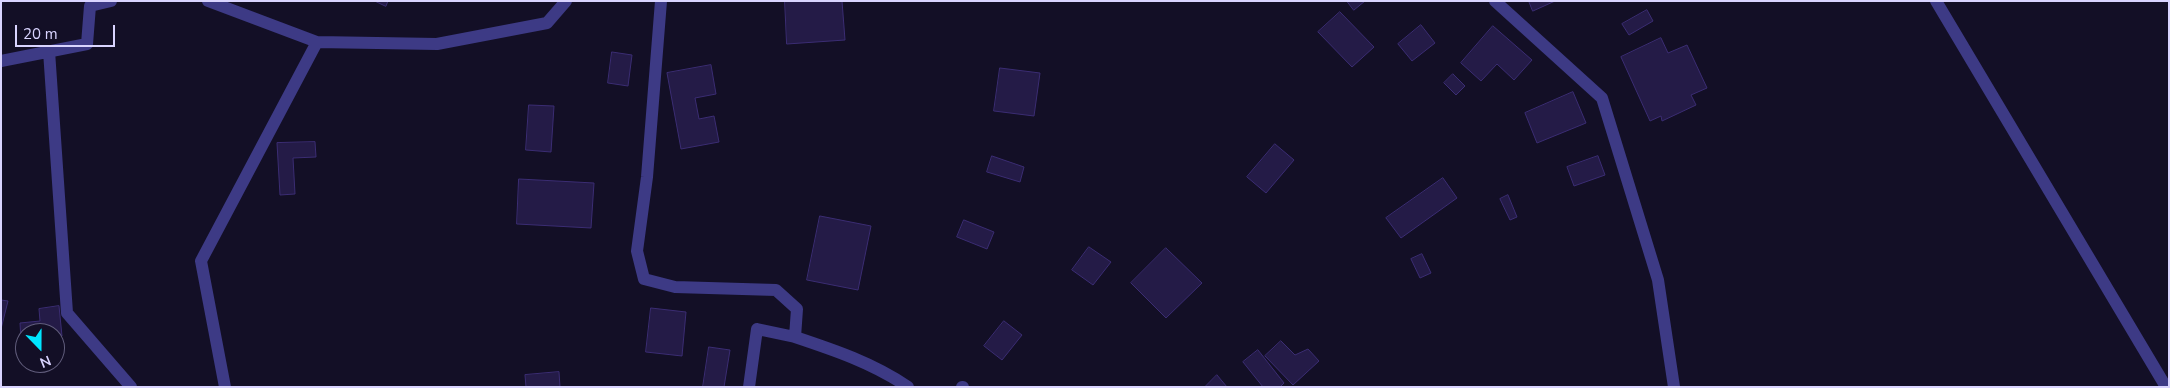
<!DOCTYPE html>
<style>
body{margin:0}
#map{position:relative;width:2170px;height:388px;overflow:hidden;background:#130f26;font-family:"Nunito Sans",sans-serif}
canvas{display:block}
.frame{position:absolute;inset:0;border:2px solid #d9d4ff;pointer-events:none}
.north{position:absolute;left:15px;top:323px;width:50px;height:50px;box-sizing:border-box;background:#130f26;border:1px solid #625e7d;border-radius:50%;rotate:158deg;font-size:14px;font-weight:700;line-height:20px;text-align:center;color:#d9d4ff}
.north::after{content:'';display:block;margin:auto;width:18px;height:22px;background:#00e5ff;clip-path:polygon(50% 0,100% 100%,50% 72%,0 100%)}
.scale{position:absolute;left:15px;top:25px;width:100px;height:22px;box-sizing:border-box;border:2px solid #d9d4ff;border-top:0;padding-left:6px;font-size:15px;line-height:18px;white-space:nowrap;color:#d9d4ff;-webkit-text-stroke:4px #130f26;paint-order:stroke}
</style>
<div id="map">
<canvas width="2170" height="388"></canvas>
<div class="frame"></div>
<div class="north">N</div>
<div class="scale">20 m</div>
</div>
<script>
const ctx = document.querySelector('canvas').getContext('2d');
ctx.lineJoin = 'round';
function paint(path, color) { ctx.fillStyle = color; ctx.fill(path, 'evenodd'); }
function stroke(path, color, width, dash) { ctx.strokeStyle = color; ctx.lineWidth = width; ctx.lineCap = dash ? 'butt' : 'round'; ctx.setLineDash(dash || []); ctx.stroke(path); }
const building = new Path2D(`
 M375,1H388L386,6Z
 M785,1H842L845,40L787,44Z
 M1347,1H1365L1354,10Z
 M1529,1H1555L1533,11Z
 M1647,10L1653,21L1629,35L1622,24Z
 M1340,12L1374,47L1352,67L1318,32Z
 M1421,25L1435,43L1412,61L1398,44Z
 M1493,26L1532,60L1514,80L1497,64L1481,81L1461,63Z
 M1661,38L1668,53L1687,45L1707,88L1691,95L1696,105L1662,121L1661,116L1650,121L1621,57Z
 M612,52L632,55L628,86L608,83Z
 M711,65L716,94L695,98L699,119L714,116L719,142L681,149L667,73Z
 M1000,68L1040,73L1034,116L994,111Z
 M1453,74L1465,86L1456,95L1444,83Z
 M1573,92L1586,123L1537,143L1525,113Z
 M529,105L554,106L551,152L526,150Z
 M315,142L316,157L293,158L295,194L280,195L277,143Z
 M1275,144L1294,160L1266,193L1247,177Z
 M992,156L1024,167L1020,182L987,172Z
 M1598,156L1605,175L1574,186L1567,167Z
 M1443,178L1457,198L1401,238L1386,218Z
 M519,179L594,183L591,228L517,224Z
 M1508,195L1517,217L1510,220L1500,199Z
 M820,216L871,226L858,290L807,280Z
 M964,220L994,232L987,249L957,237Z
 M1089,247L1111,262L1093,285L1072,270Z
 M1166,248L1202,283L1166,318L1131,283Z
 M1422,254L1431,273L1420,278L1411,259Z
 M1,300L8,301L1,329Z
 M59,306L62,336L55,337V333H25V340H21L20,323L40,321L39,309Z
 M651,308L686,312L682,356L646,352Z
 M1004,321L1022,335L1002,360L984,346Z
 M1281,341L1295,355L1308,349L1319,361L1293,385L1265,356Z
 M709,347L730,350L724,387H703Z
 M1258,350L1284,383L1280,387H1263L1243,362Z
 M559,372L560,387H526L525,375Z
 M1217,375L1227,387H1205Z`);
paint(building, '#241b47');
stroke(building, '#3b2d73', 1);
stroke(new Path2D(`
 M208,1L317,42L437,44L547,23L566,1
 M661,1L647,177L637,251L644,279L675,287L776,290L797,309L795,337C834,350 873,363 908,387
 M1495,1L1602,98L1658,280L1674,387
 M1936,1L2166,387
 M49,51L67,313L131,387
 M1,61L87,44L90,6L111,1
 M225,387L201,261L317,42
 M749,387L757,329L795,337
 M962,387H963`), '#3d3a85', 12);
</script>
